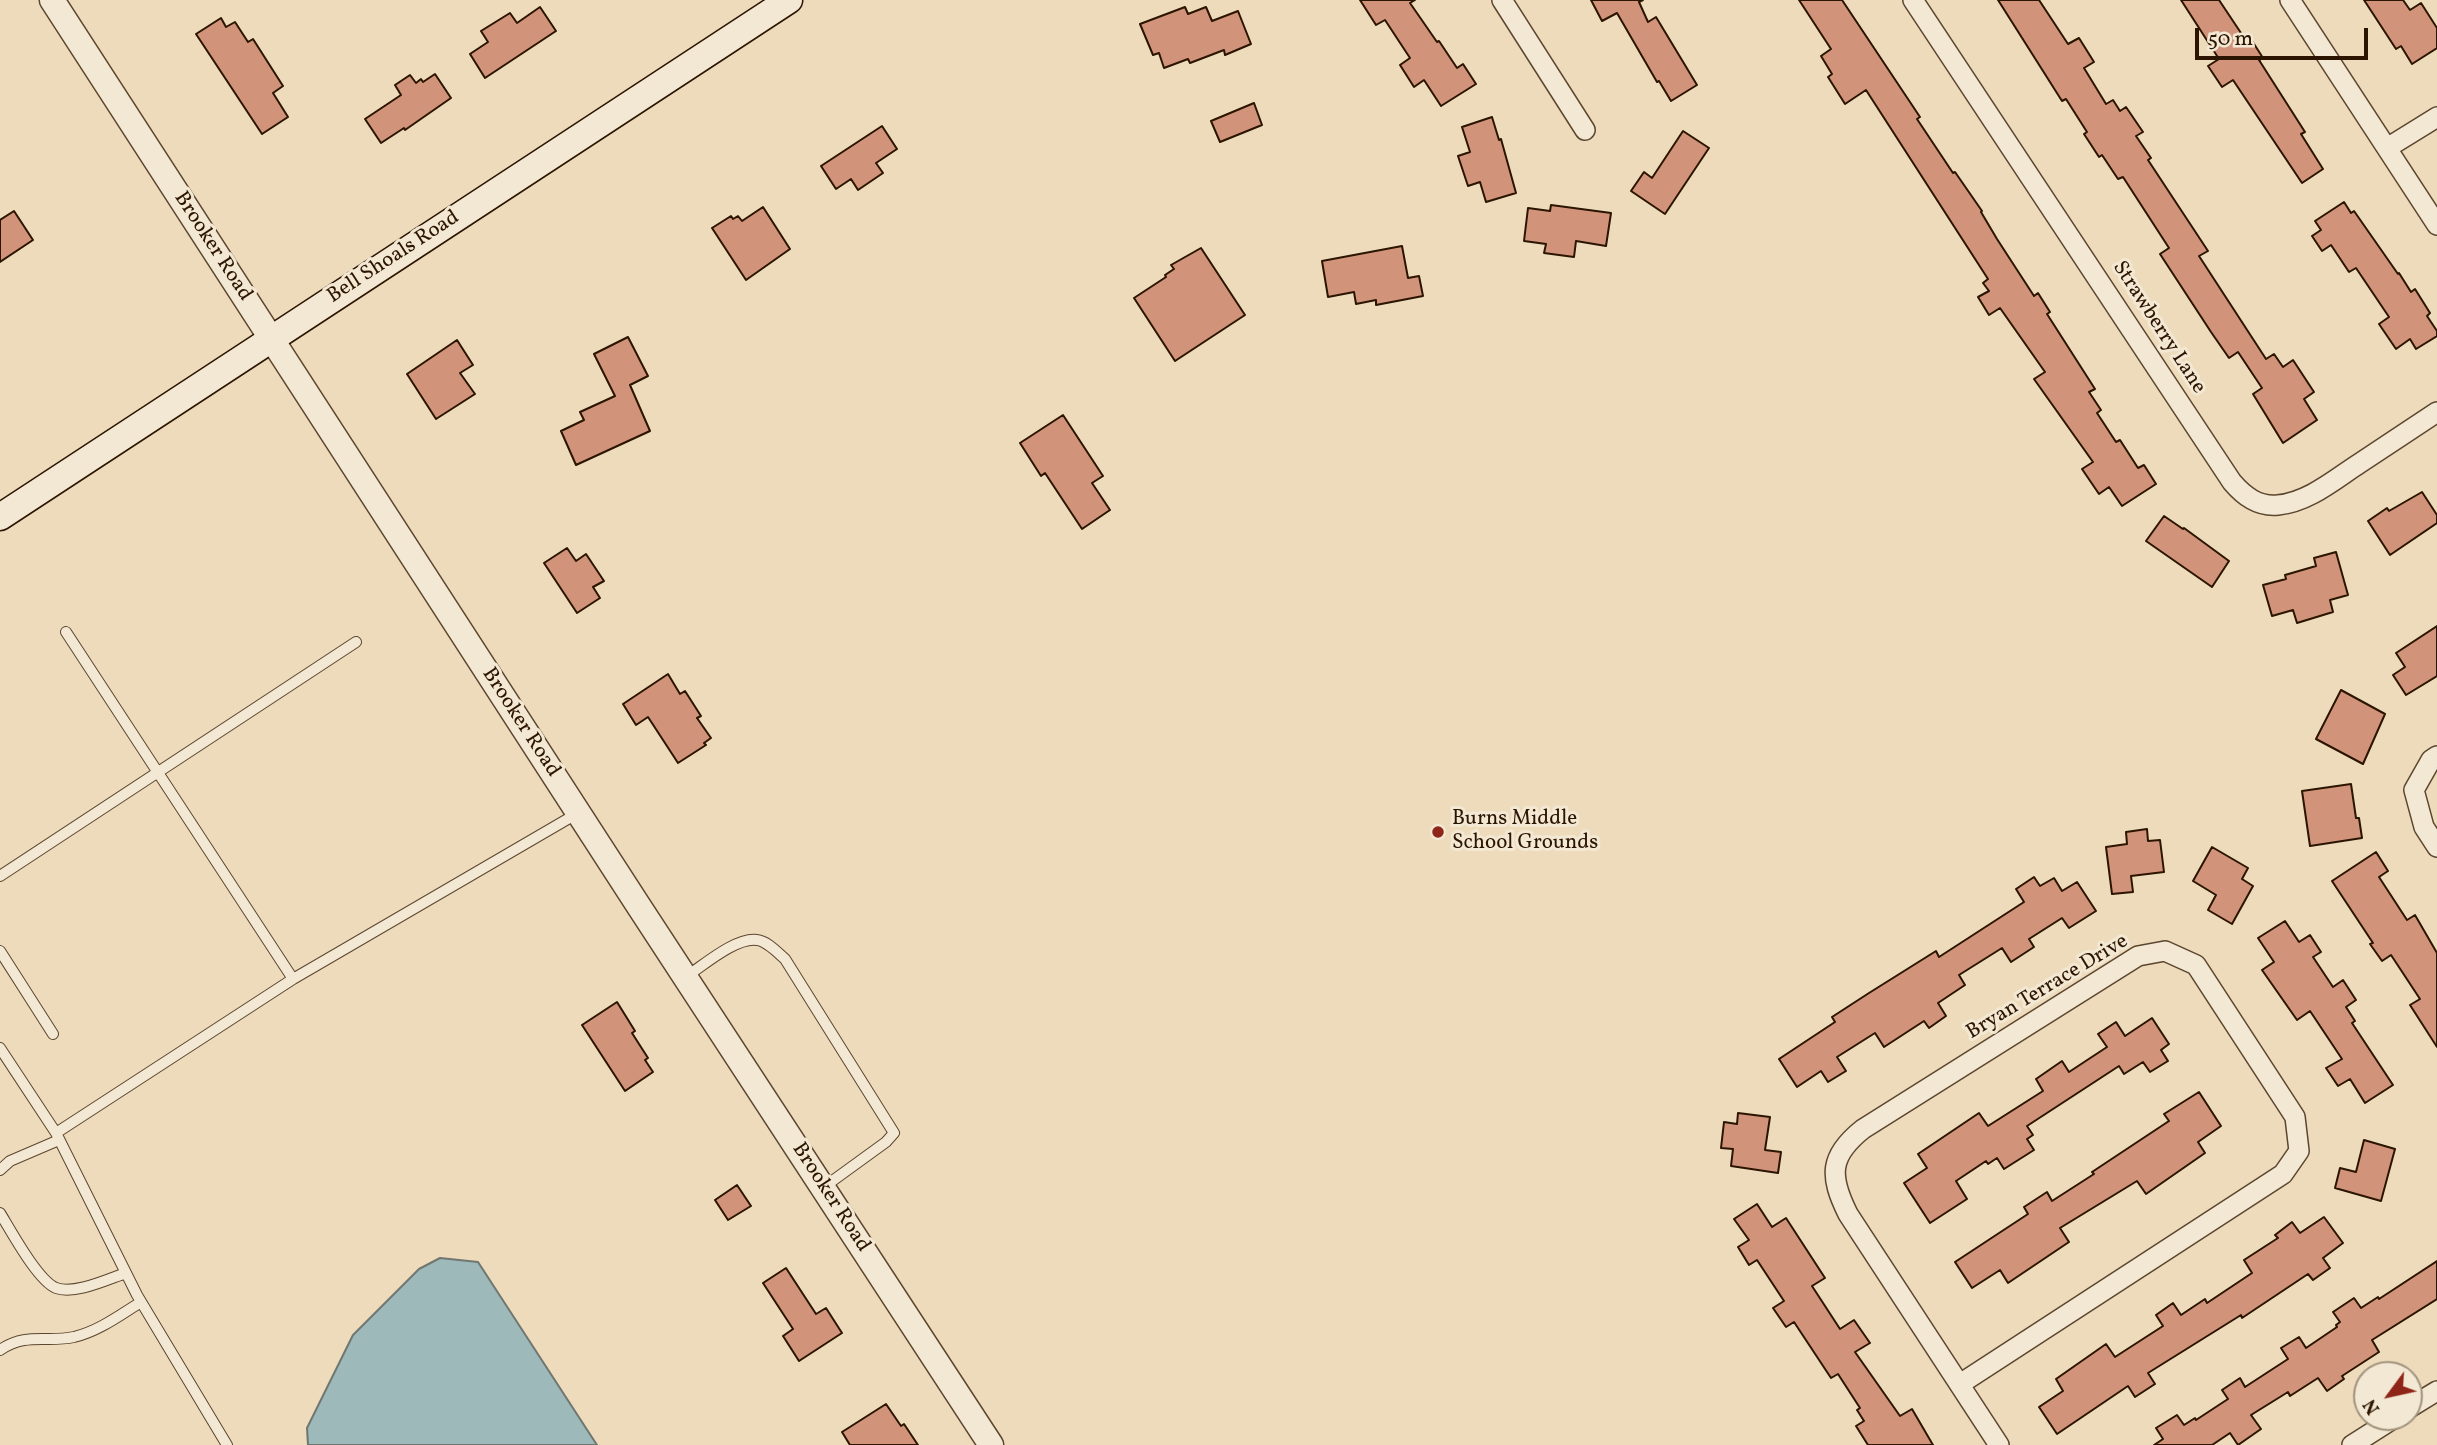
<!DOCTYPE html>
<style>
body{margin:0}
#map{position:relative;width:2437px;height:1445px;overflow:hidden;background:#eddbbb;font-family:Vollkorn,serif}
canvas{display:block}
.north{position:absolute;left:2353px;top:1361px;width:70px;height:70px;box-sizing:border-box;background:#f3e8d3;border:2px solid #a3947f;border-radius:50%;rotate:237deg;font-size:19px;font-weight:700;line-height:28px;text-align:center;color:#2c1500}
.north::after{content:'';display:block;margin:auto;width:24px;height:32px;background:#8f2418;clip-path:polygon(50% 0,100% 100%,50% 72%,0 100%)}
.scale{position:absolute;left:2195px;top:28px;width:173px;height:32px;box-sizing:border-box;border:4px solid #2c1500;border-top:0;padding-left:9px;font-size:21px;line-height:24px;white-space:nowrap;color:#2c1500;-webkit-text-stroke:5px #f3e8d3;paint-order:stroke}
</style>
<div id="map">
<canvas width="2437" height="1445"></canvas>
<div class="north">N</div>
<div class="scale">50 m</div>
</div>
<script>
const ctx = document.querySelector('canvas').getContext('2d');
ctx.lineJoin = 'round';
function paint(path, color) { ctx.fillStyle = color; ctx.fill(path, 'evenodd'); }
function stroke(path, color, width, dash) { ctx.strokeStyle = color; ctx.lineWidth = width; ctx.lineCap = dash ? 'butt' : 'round'; ctx.setLineDash(dash || []); ctx.stroke(path); }
function drawText(font, color, halo, rows, align = 'center') {
  ctx.font = font + ' Vollkorn,serif'; ctx.lineWidth = 6; ctx.setLineDash([]); ctx.textBaseline = 'middle'; ctx.strokeStyle = halo; ctx.fillStyle = color; for (const [text, x, y, turn = 0] of rows) {
    ctx.save(); ctx.translate(x, y); ctx.rotate((+turn || 0) * Math.PI / 180); ctx.textAlign = isNaN(turn) ? turn : align; if (halo) ctx.strokeText(text, 0, 0); ctx.fillText(text, 0, 0); ctx.restore();
  }
}
const water = new Path2D(`
 M440,1258L478,1262L597,1445H308L307,1428L353,1335L419,1269Z`);
paint(water, '#9db9ba');
stroke(water, '#707770', 2);
const building = new Path2D(`
 M1360,0H1415L1410,3L1437,42L1439,41L1457,68L1463,64L1476,84L1441,106L1424,80L1414,87L1400,65L1410,58L1385,20L1376,25Z
 M1591,0H1643L1639,2L1648,22L1656,17L1697,85L1671,101L1659,81L1657,82L1617,13L1602,21Z
 M1799,0H1842L1920,117L1917,119L1953,173L1955,172L1982,211L1981,212L1997,239L2034,296L2038,293L2050,312L2047,314L2095,389L2089,392L2101,410L2097,413L2116,442L2120,440L2138,468L2144,465L2156,484L2122,506L2109,487L2099,494L2082,469L2093,462L2034,379L2045,372L2000,308L1989,315L1978,297L1989,291L1983,283L1988,279L1866,90L1845,104L1828,77L1832,74L1821,56L1831,49Z
 M1998,0H2039L2068,44L2079,38L2094,62L2084,68L2106,104L2113,100L2120,111L2126,107L2143,132L2136,136L2151,158L2148,160L2208,251L2199,256L2266,359L2274,354L2283,367L2293,360L2314,392L2304,399L2317,420L2283,443L2253,394L2262,388L2238,352L2229,358L2211,332L2160,254L2169,248L2123,177L2118,179L2102,155L2099,157L2084,134L2087,132L2066,99L2062,101Z
 M2181,0H2219L2245,39L2249,36L2263,58L2259,60L2305,132L2301,134L2323,169L2302,183L2233,80L2222,87L2208,66L2219,59Z
 M2364,0H2403L2410,10L2421,3L2437,28V48L2412,64L2401,46L2396,49Z
 M540,7L556,31L485,78L470,54L488,42L481,31L510,13L517,23Z
 M1185,7L1188,14L1206,7L1212,21L1238,11L1251,44L1225,55L1224,50L1190,63L1188,59L1164,68L1159,53L1153,55L1140,24Z
 M221,18L226,27L235,22L248,42L253,39L283,86L273,93L288,117L262,134L196,34Z
 M435,74L451,98L405,130L404,128L381,143L365,119L401,95L395,85L410,75L416,83L421,79L423,82Z
 M1254,103L1262,125L1220,142L1211,121Z
 M1492,117L1499,140L1501,139L1516,193L1486,202L1480,182L1468,186L1458,156L1470,152L1462,127Z
 M882,126L897,149L876,163L883,173L858,190L851,179L836,189L821,166Z
 M1683,131L1709,148L1665,214L1631,191L1644,172L1652,178Z
 M2344,202L2351,213L2354,211L2398,274L2399,273L2411,292L2415,289L2430,313L2427,316L2437,331V336L2416,349L2410,339L2396,349L2379,324L2389,317L2356,268L2349,272L2331,245L2322,251L2312,236L2321,230L2315,221Z
 M1551,205L1611,213L1606,246L1576,241L1574,257L1544,253L1546,244L1524,241L1528,208L1550,211Z
 M763,207L790,249L746,280L712,228L731,216L733,219L738,216L742,221Z
 M14,211L33,240L0,262V220Z
 M1402,246L1408,278L1419,276L1423,296L1376,305V300L1356,304L1354,292L1328,297L1322,261Z
 M1201,248L1245,315L1175,361L1134,298L1166,277L1165,275L1174,269L1171,265Z
 M628,337L648,376L630,385L650,431L576,465L561,431L584,420L580,412L615,396L594,354Z
 M457,340L473,365L460,373L475,394L436,419L407,374Z
 M1063,415L1103,476L1092,483L1110,510L1082,529L1045,473L1041,476L1020,443Z
 M2422,492L2437,515V523L2390,555L2368,521L2387,508L2389,511Z
 M2164,516L2183,529L2184,528L2229,561L2212,587L2146,541Z
 M567,548L576,561L586,554L604,581L593,587L600,598L577,613L544,563Z
 M2336,552L2348,595L2330,600L2333,612L2297,623L2293,610L2272,616L2263,585L2286,579L2285,575L2316,566L2314,558Z
 M2437,626V676L2406,695L2393,675L2405,667L2396,653Z
 M668,674L680,694L685,691L701,716L697,718L711,738L704,743L706,745L678,763L648,717L636,725L623,704Z
 M2341,690L2385,714L2363,764L2316,739Z
 M2351,784L2356,818H2359L2362,838L2310,846L2302,791Z
 M2147,829L2148,841L2160,840L2164,872L2131,876L2133,892L2112,894L2106,847L2127,844L2126,832Z
 M2212,847L2248,868L2242,879L2253,886L2232,924L2208,910L2216,895L2193,881Z
 M2376,852L2388,871L2379,877L2407,920L2415,915L2437,953V1047L2410,1005L2420,999L2391,955L2382,961L2370,944L2373,943L2332,881Z
 M2034,877L2040,886L2054,878L2062,891L2077,882L2096,911L2069,928L2062,918L2029,939L2034,947L2011,962L2002,948L1959,975L1965,985L1938,1003L1946,1016L1929,1028L1924,1021L1884,1047L1875,1033L1837,1057L1846,1071L1828,1082L1821,1071L1797,1087L1779,1059L1835,1022L1832,1017L1869,993L1936,951L1939,957L2024,902L2016,889Z
 M2285,921L2299,942L2310,935L2321,952L2313,957L2333,987L2343,980L2356,1000L2346,1007L2355,1021L2352,1023L2393,1085L2365,1103L2350,1079L2338,1086L2326,1068L2342,1059L2310,1011L2297,1020L2262,970L2274,962L2258,938Z
 M617,1002L635,1031L632,1033L648,1058L645,1060L653,1072L625,1091L582,1025Z
 M2152,1018L2169,1044L2161,1050L2168,1061L2150,1072L2143,1062L2124,1074L2119,1066L2027,1126L2033,1135L2027,1139L2034,1150L2004,1169L1997,1158L1988,1164L1986,1161L1956,1181L1967,1199L1930,1223L1904,1183L1927,1168L1918,1154L1979,1113L1988,1126L2043,1091L2036,1079L2062,1061L2069,1072L2107,1047L2098,1034L2116,1022L2125,1036Z
 M2199,1092L2221,1126L2198,1142L2205,1153L2146,1194L2137,1181L2060,1228L2069,1242L2008,1283L2000,1270L1972,1288L1955,1262L2028,1214L2024,1207L2047,1192L2052,1201L2094,1174L2092,1172L2169,1121L2164,1114Z
 M1738,1113L1770,1117L1765,1150L1781,1152L1778,1173L1731,1166L1733,1149L1721,1148L1724,1122L1737,1124Z
 M2364,1140L2395,1149L2381,1201L2335,1188L2340,1168L2356,1172Z
 M737,1185L751,1206L728,1220L715,1200Z
 M1757,1204L1772,1227L1786,1218L1825,1278L1812,1286L1840,1329L1854,1320L1870,1343L1855,1352L1900,1416L1912,1409L1933,1445H1868L1856,1426L1864,1421L1857,1410L1860,1408L1838,1374L1831,1378L1794,1322L1786,1327L1773,1308L1784,1301L1757,1260L1749,1265L1738,1247L1749,1240L1734,1219Z
 M2324,1217L2343,1243L2323,1258L2330,1268L2313,1280L2308,1274L2242,1318L2241,1315L2148,1373L2155,1384L2135,1397L2128,1386L2057,1434L2039,1407L2063,1391L2056,1379L2106,1344L2115,1357L2163,1326L2156,1315L2173,1303L2181,1315L2205,1299L2207,1303L2252,1273L2244,1260L2278,1238L2275,1235L2292,1222L2300,1233Z
 M2437,1261V1299L2372,1340L2379,1352L2342,1376L2344,1379L2327,1391L2318,1378L2290,1396L2288,1392L2251,1415L2261,1429L2238,1445L2230,1433L2212,1445H2154L2163,1439L2156,1428L2177,1415L2184,1425L2195,1418L2196,1420L2228,1399L2222,1390L2240,1378L2245,1387L2288,1359L2281,1348L2299,1337L2306,1348L2337,1327L2336,1325L2340,1322L2333,1312L2354,1298L2361,1308L2378,1297L2379,1299Z
 M786,1268L816,1314L826,1308L842,1333L799,1361L783,1336L793,1329L763,1283Z
 M886,1404L901,1426L904,1424L918,1445H850L842,1432Z`);
paint(building, '#d1937a');
stroke(building, '#2c1500', 2);
const service = new Path2D(`
 M66,632L293,979
 M0,876L356,642
 M0,951L53,1034
 M687,976C704,965 736,937 757,940C767,941 777,952 785,959L894,1133L886,1142L824,1187
 M0,1048L56,1133L293,979L578,813
 M56,1133L137,1295L227,1445
 M0,1170L10,1161L59,1140
 M0,1213C11,1231 38,1281 56,1288C75,1295 108,1279 126,1273
 M0,1350C27,1332 46,1343 74,1337C99,1331 120,1315 141,1302`);
const minor = new Path2D(`
 M1502,0L1585,130
 M1913,0L2232,482C2244,496 2258,507 2278,505C2309,502 2335,479 2360,463C2386,446 2411,429 2437,412
 M2290,0L2437,225
 M2387,148L2437,117
 M2437,756L2431,760L2414,790L2424,827L2437,847
 M1960,1384L2283,1174L2299,1151L2295,1117L2196,965L2165,951L2138,956L1863,1129C1829,1156 1829,1176 1848,1214L1999,1445
 M2409,1408L2437,1391
 M2352,1445L2396,1417`);
const tertiary = new Path2D(`
 M52,0L638,905L991,1445`);
const secondary = new Path2D(`
 M0,517L789,0`);
stroke(service, '#5c462f', 12);
stroke(minor, '#5c462f', 22);
stroke(tertiary, '#5c462f', 27);
stroke(secondary, '#2c1500', 29);
stroke(service, '#f3e8d3', 10);
stroke(minor, '#f3e8d3', 19);
stroke(tertiary, '#f3e8d3', 24);
stroke(secondary, '#f3e8d3', 26);
for (const [x, y, r, color] of [
 [1438,832,7,"#8f2418"]
]) { const dot = new Path2D(); dot.arc(x, y, r, 0, 2 * Math.PI); ctx.fillStyle = color; ctx.fill(dot); stroke(dot, '#f3e8d3', 2.5); }
drawText('21px', '#2c1500', '#f3e8d3', [
 ["Brooker Road",212,247,57],
 ["Bell Shoals Road",394,258,-33],
 ["Strawberry Lane",2158,328,57],
 ["Brooker Road",520,723,57],
 ["Bryan Terrace Drive",2048,988,-31],
 ["Brooker Road",830,1198,57]
]);
drawText('21px', '#2c1500', '#f3e8d3', [
 ["Burns Middle",1452,820],
 ["School Grounds",1452,844]
], 'left');
</script>
